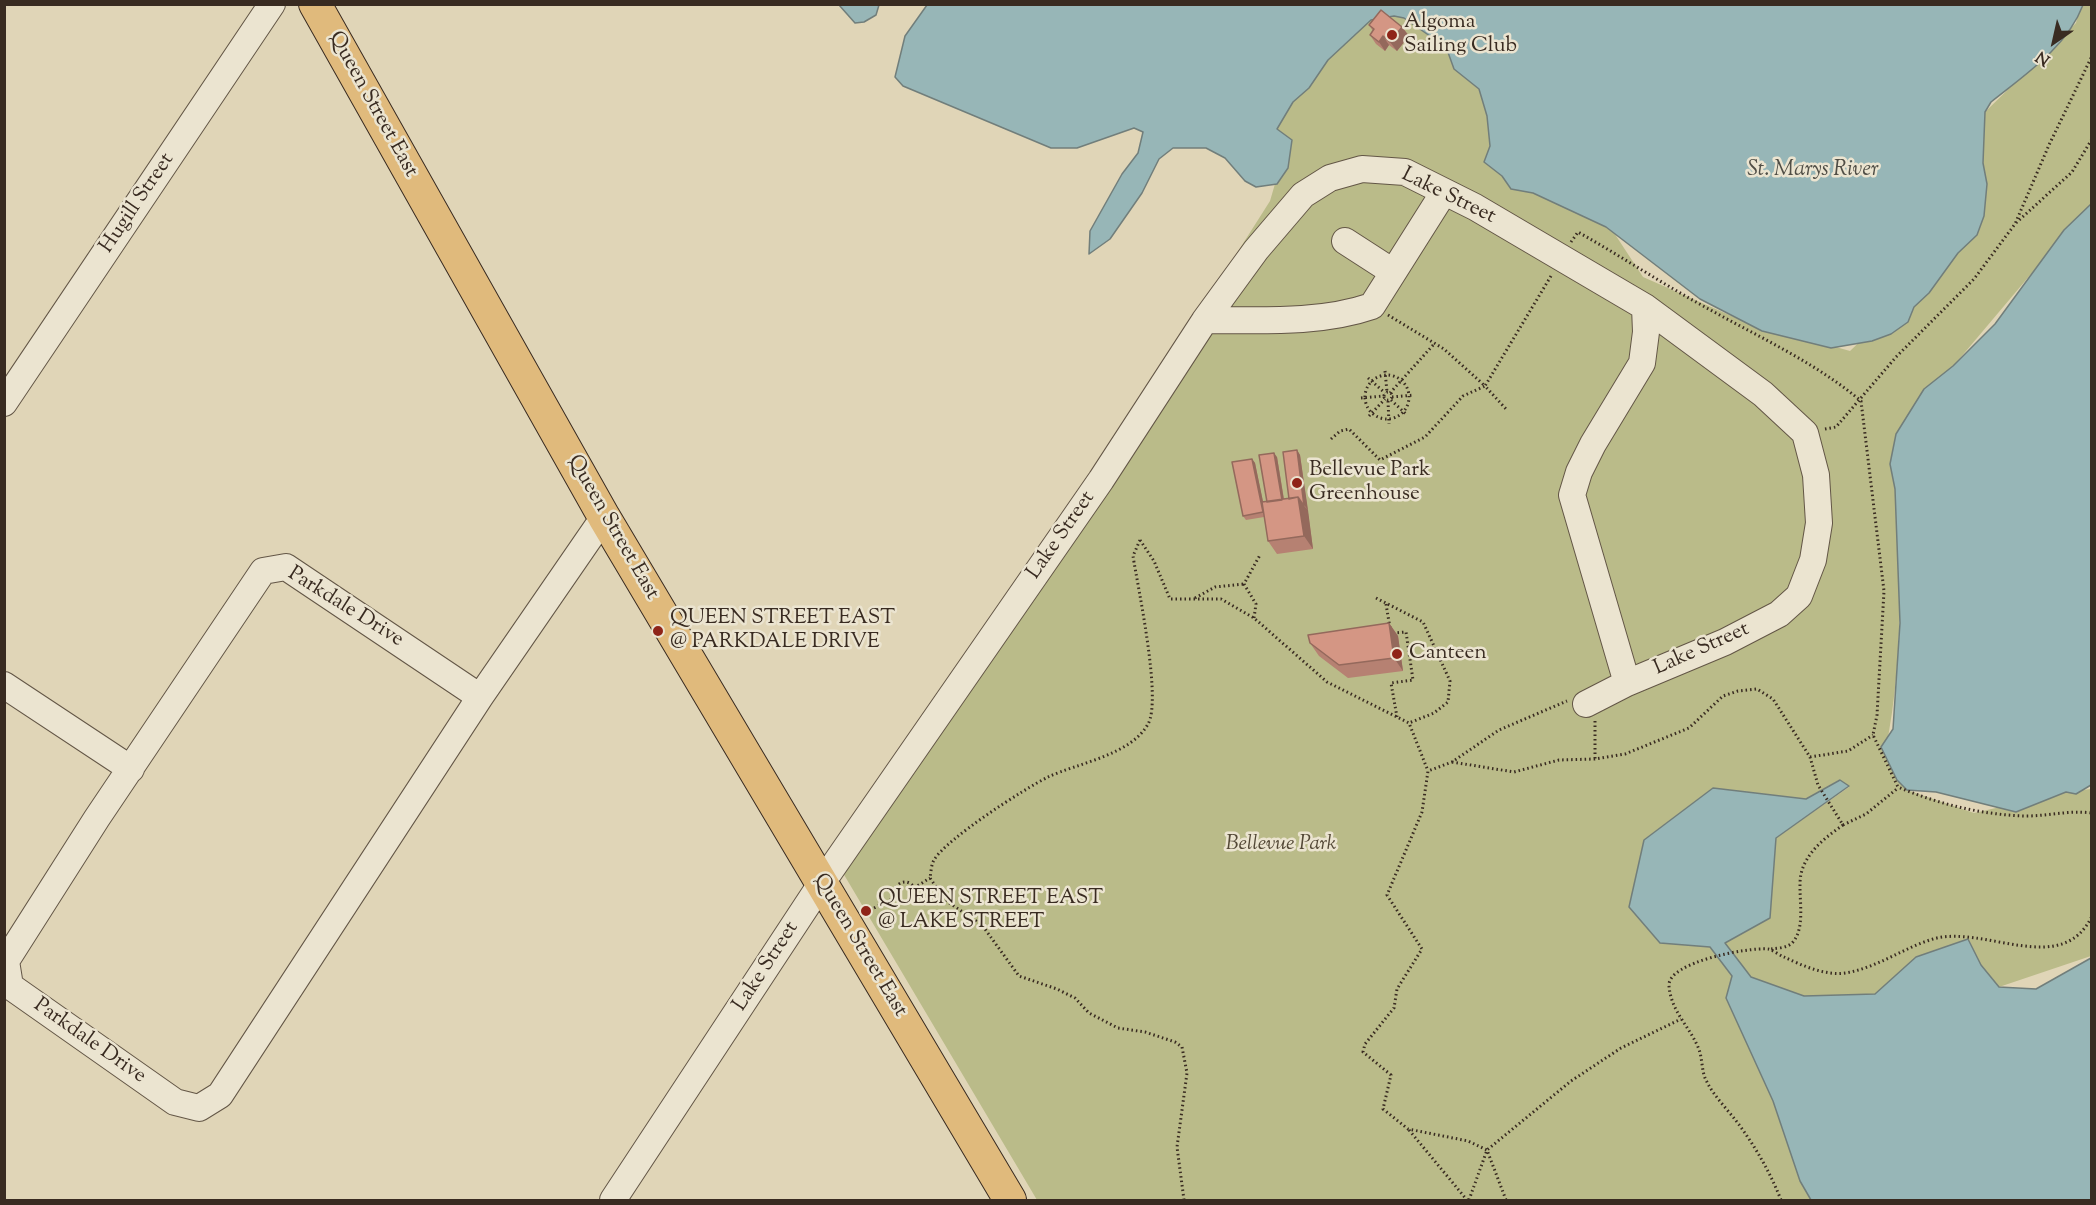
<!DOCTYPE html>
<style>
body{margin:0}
#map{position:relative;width:2096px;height:1205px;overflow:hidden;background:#e0d5b7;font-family:"Sorts Mill Goudy",serif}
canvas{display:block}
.frame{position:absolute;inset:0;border:6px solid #392b21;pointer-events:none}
.north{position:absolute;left:2024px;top:12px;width:60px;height:60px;-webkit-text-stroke:4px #ebe4d0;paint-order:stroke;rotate:214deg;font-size:16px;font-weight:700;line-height:24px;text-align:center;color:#392b21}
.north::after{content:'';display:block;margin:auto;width:21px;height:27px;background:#392b21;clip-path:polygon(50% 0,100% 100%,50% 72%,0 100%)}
</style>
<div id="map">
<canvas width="2096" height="1205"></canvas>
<div class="frame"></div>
<div class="north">N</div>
</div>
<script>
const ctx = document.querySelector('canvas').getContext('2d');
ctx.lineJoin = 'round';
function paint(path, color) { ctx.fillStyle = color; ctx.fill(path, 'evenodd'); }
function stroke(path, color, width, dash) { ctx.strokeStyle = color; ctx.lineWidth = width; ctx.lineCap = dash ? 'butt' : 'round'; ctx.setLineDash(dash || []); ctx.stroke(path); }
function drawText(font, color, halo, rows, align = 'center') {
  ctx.font = font + ' "Sorts Mill Goudy",serif'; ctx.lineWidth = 5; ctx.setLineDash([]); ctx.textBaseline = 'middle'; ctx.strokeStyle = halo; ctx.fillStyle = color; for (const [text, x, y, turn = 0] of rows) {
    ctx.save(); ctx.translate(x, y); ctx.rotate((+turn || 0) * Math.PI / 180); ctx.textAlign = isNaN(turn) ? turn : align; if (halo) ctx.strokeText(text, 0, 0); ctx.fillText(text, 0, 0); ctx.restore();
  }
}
paint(new Path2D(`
 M2080,5H2091V208L2031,274L1896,434C1899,541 1907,648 1885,753L1907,790L1974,813L2066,792L2091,789V956L1999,987L1981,965L1969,940L1916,957L1875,994L1804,996L1751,977L1724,943L1770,918L1776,838L1849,787L1839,780L1806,799L1713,788L1644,840L1629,907L1660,943L1710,947L1732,976L1821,1200H1037L843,873L1270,201L1277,177L1232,140L1355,11L1405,18L1459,58L1584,187L1643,277L1743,321L1850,351L1980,226L1985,112L2076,23Z`), '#babb89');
const water = new Path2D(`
 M839,5V4L879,5L876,15L864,22L855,23Z
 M927,5H2083C2067,47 2026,74 1991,102L1985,112L1983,163L1987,184L1984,216L1977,235L1958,253L1929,293L1914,307L1908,322L1891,334L1872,341L1831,348L1762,331L1700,299L1606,227L1533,193L1511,189L1502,176L1484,162L1490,146L1487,116L1479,89L1454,69L1445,44L1437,41L1404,18L1394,16L1371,20L1328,60L1309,88L1293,102L1277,129L1292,140L1288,168L1277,184L1256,187L1245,181L1225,158L1206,148H1173L1159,159L1142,193L1110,239L1089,254L1090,231L1122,174L1138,153L1143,132L1134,128L1077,148H1051L903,86L895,77L905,36Z
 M2091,204V785L2076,794L2066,792L2016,812L1936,792L1907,790L1897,780L1881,747L1893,729L1900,623L1895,489L1890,464L1896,434L1924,389L1953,366L1995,324L2064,230Z
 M1840,780L1849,786L1776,838L1770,918L1725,943L1751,977L1804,996L1875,994L1916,957L1968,939L1981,965L1999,987L2036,989L2091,958V1200H1811L1800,1181L1773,1101L1726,998L1732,976L1710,947L1660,943L1629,907L1644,840L1713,788L1806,799Z`);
paint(water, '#97b6b7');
stroke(water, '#717e7b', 1.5);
const minor = new Path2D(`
 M1345,241L1393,272
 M1205,320C1259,320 1320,324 1372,306L1444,192
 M4,403L272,4
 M1627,683L1572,495L1579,472L1593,444L1642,363L1646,332L1645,307
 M4,685L131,769
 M480,697L286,567L263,571L97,818L6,961L10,986L175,1102L199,1108L220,1095L480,697L604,517
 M613,1200L821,884L1101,480L1205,320L1256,250L1303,195L1330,178L1362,169L1405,172L1475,207L1645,307L1763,394L1805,433L1816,475L1819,523L1813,560L1799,596L1779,614L1725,642L1627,683L1586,704`);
const major = new Path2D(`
 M315,4L604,517L1010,1200`);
stroke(minor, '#635646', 28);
stroke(major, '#392b21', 34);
stroke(new Path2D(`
 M2016,223L2072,172L2092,139
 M1571,242L1578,232C1624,258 1669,288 1716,313C1765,340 1817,364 1861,401L1884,591L1877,715L1873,735L1898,787C1938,804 1983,815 2026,816C2049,816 2069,810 2092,813
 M1388,315L1444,349L1485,386L1551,276
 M1385,371L1387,392
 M1365 397a22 22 0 1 1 44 0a22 22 0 1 1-44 0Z
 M1368,378L1385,393
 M1384 396a4 4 0 1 1 8 0a4 4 0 1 1-8 0Z
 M1390,393L1435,343
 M1392,397L1414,395
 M1361,398L1383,396
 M1391,400L1407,415
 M1388,401L1389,424
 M1369,416L1385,399
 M1825,429L1836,427L1896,357L1974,279L2015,224L2049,145L2092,56
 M1331,439L1340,431L1349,429L1380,460L1425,437L1463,396L1485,386L1506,409
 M1140,540L1133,556C1138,588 1162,700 1148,724C1131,755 1078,763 1048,777C1024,789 946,839 934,860C931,865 931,873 930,878L945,900L982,925L1019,976L1057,989L1075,998L1089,1013L1118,1028L1145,1032L1175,1042L1182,1047L1187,1073L1177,1147L1184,1200
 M1140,540L1154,561L1170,599H1221L1254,618L1327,682L1409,723L1428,771
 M1195,598L1215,587L1244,584
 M1376,598L1423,622L1450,681L1448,702L1434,713L1409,723
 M1386,604L1390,628
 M1254,618L1256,604L1244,584L1260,555
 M1393,633L1406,632L1413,680L1391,683L1397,717
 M1595,721V759
 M1810,757L1848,751L1873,735
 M1452,762L1514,772L1559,760L1595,759L1625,754L1689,728L1723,696L1738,691L1757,689L1773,699L1810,757L1818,785L1843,825C1826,837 1806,852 1801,874C1797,893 1807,925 1793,942C1788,948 1778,948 1771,949
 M1843,825L1866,814L1898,788
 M895 892a10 10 0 1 1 20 0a10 10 0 1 1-20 0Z
 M914,888L930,878
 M866,912L896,897
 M1409,1130L1467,1200
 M1469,1200L1487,1150L1571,1081L1621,1048L1681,1019
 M1506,1200L1487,1150L1468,1141L1408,1129L1383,1109L1391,1075L1363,1052L1365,1044L1394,1008L1397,989L1422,949L1387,895L1422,812L1428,771L1452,762L1499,730L1567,701
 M1781,1200C1770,1172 1755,1146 1737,1122C1727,1109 1714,1096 1707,1082C1701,1072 1703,1058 1698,1047C1689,1026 1671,1011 1669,986C1667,962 1749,947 1768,949C1773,950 1779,955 1784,957C1801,965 1825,976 1845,973C1877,968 1903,948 1933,939C1984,924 2062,979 2092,916`), '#392b21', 3, [1.5, 3]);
stroke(minor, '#ebe4d0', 26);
stroke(major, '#e0ba7c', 32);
paint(new Path2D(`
 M1369,25L1402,27L1409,36L1397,51L1389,45L1385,51L1376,44L1370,35L1373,31Z
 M1297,450L1300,455L1313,549L1277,554L1268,541L1264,517L1246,520L1243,516L1252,459L1255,463L1263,502H1267L1277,457L1284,499H1289Z
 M1389,623L1398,636L1403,671L1348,678L1319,656L1310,643Z`), '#b68172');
paint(new Path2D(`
 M1402,27L1409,36L1397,51L1390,42Z
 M1383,36L1389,45L1385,51L1379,42Z
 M1297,450L1300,455L1308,510L1304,506Z
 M1274,453L1277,457L1286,513L1283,508Z
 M1252,459L1255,463L1266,516L1263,512Z
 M1298,497L1308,510L1313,549L1304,536Z
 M1389,623L1398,636L1403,671L1394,658Z`), '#94695c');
const building = new Path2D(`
 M1381,10L1402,27L1390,42L1383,36L1379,42L1370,35L1374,29L1369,25Z
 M1297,450L1304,506L1298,497L1289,499L1283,452Z
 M1274,453L1282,500L1267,502L1259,455Z
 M1252,459L1263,512L1243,516L1232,462Z
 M1298,497L1304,536L1268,541L1262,502Z
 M1389,623L1394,658L1339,665L1310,643L1308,635Z`);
paint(building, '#d49684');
stroke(building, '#94695c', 1.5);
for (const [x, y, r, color] of [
 [1392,35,6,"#8f2418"],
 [1297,483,6,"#8f2418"],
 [658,631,6,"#8f2418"],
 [1397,654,6,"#8f2418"],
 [866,911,6,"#8f2418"]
]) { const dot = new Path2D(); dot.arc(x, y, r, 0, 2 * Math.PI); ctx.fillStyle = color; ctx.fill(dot); stroke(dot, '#ebe4d0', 2); }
drawText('21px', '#392b21', '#ebe4d0', [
 ["Algoma",1404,23],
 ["Sailing Club",1404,47],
 ["Bellevue Park",1309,471],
 ["Greenhouse",1309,495],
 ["QUEEN STREET EAST",670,619],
 ["@ PARKDALE DRIVE",670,643],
 ["Canteen",1409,654],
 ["QUEEN STREET EAST",878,899],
 ["@ LAKE STREET",878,923]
], 'left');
drawText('21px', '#392b21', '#ebe4d0', [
 ["Queen Street East",372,105,61],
 ["Lake Street",1448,197,26],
 ["Hugill Street",138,204,-56],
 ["Queen Street East",612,528,60],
 ["Lake Street",1062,536,-55],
 ["Parkdale Drive",345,608,32],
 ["Lake Street",1702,650,-24],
 ["Queen Street East",859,946,59],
 ["Lake Street",767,967,-57],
 ["Parkdale Drive",89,1042,35]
]);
drawText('italic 21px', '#534836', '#ebe4d0', [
 ["Bellevue Park",1281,845]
]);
drawText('italic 22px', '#504e46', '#ebe4d0', [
 ["St. Marys River",1813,171]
]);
</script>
